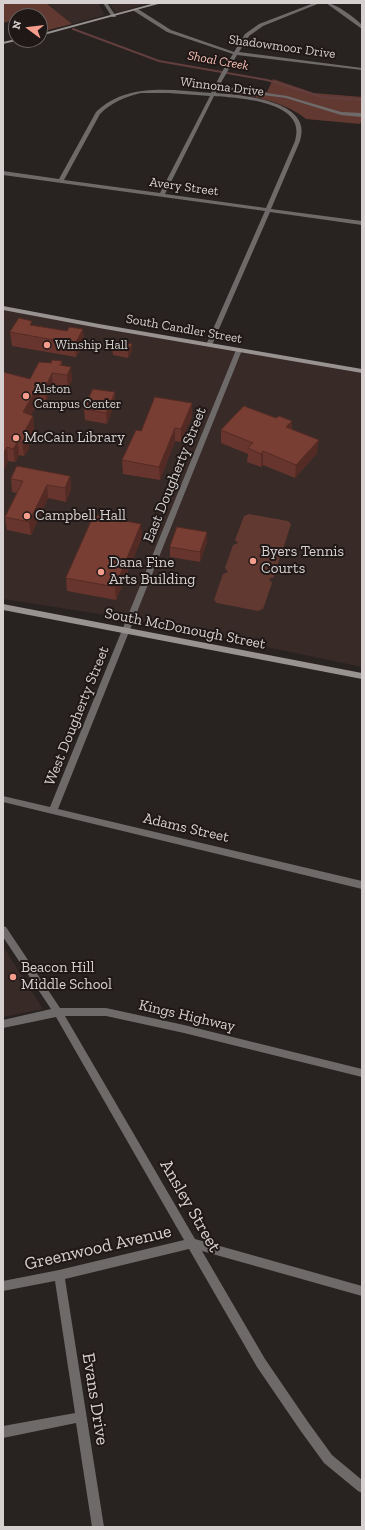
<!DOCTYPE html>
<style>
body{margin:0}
#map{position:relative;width:365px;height:1530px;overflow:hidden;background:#282220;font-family:"Zilla Slab",serif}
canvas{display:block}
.frame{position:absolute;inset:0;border:4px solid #d6d1d0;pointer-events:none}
.north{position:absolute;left:8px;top:8px;width:40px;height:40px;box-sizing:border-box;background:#1f1817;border:1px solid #686261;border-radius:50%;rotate:285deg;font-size:11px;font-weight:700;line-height:16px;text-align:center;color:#d6d1d0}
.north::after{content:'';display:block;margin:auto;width:14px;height:18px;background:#f49d8d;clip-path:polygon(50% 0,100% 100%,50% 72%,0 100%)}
</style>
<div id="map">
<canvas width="365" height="1530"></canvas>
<div class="frame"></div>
<div class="north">N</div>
</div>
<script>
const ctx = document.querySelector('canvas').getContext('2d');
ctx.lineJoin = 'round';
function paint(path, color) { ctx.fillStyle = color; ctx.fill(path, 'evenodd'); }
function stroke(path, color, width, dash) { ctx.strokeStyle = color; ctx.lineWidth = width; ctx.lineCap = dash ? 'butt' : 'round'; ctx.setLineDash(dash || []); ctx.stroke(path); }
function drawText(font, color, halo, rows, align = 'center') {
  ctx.font = font + ' "Zilla Slab",serif'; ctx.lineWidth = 4; ctx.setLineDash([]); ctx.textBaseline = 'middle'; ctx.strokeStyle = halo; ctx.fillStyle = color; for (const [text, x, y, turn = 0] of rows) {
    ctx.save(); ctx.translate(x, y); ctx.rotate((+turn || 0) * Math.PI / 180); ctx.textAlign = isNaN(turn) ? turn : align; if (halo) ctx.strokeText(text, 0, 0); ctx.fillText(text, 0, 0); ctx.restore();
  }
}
paint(new Path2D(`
 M46,3H98L105,15L72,24Z
 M109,3H148L116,13Z
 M3,309L362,370V667L137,620L3,599Z
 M3,946L43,1009L3,1017Z`), '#372a27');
paint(new Path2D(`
 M3,3H46L72,24L40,32V16H16V21L14,20L3,23Z
 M273,79L314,93L362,97V120L360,124L306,119C283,100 247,95 218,92L221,86L267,92Z
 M249,514L288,521L291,524L283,549L278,551L281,554L274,577L269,579L272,583L263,609L258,611L217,603L214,600L223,574L228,572L225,568L233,545L238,543L235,540L244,516Z`), '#623931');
stroke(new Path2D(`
 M73,29L159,61L267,80L322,97L362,100`), '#623f3e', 2);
paint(new Path2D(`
 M103,3H107L116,16V17H112Z
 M314,3H320L263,26L249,36L239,52L362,68V70L237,55L219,86L287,96L341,112L362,113V117L341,115L286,98L218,89L216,93C241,95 314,100 300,141L271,209L362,221V225L270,212L212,345L211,346H207L206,345L265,211L3,175V171L59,179L96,112C127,82 172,90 211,93L223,70L233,54L167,32L134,11V9H138L171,30L234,52L245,34L259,24ZM141,93H168L210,96L160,193L64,180L100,114C112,102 125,97 141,93ZM214,96C239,98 308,101 295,141L266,208L165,194Z
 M326,3C336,3 355,18 362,25V29Z
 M239,348L242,350L58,809L362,881V889L3,802V796L50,807L236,350Z
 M3,926L6,927L60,1008H106L184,1025L362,1069V1077L184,1033L106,1016H65L195,1239L362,1286V1296L202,1251L265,1359L308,1422L332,1455L362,1480V1493L358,1491L324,1463L300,1430L257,1367L189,1249L65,1279L104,1527H92L76,1423L3,1438V1426L75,1413L55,1281L3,1291V1281L59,1270L184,1240L56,1017L3,1028V1020L51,1009L3,937Z`), '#6d6a69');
paint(new Path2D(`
 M155,3H162L40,36V34Z
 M16,39L20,40L3,44V42Z
 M3,306L99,324L362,369V373L99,328L3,310Z
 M3,604L362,673V679L3,610Z`), '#989291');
paint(new Path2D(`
 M33,325L67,331L83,329L84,343L76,357L12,346L10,332Z
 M132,344V351L128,358L113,355L112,348Z
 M62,361V365L72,380L68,388L53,386L46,401L40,400L31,415L33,416L34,429L28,440L29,449L24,456L19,455L15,462L8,461L3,471V372L30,379L51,363Z
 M115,392V402L107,424L85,420L84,409Z
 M192,403V416L181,442L175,441L160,480L123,474L122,460L141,431Z
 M276,418L292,421V429L317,453L295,478L263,465L261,467L247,462L248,454L221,443V430Z
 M70,476L71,489L66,502L48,498L31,535L7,530L5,517L17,493L12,492L11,479Z
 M207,532V542L200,562L170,557V547Z
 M142,537L116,600L67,591L66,578Z`), '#67352d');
paint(new Path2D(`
 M83,329L84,343L76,357L75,344Z
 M132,344V351L128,358V351Z
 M71,367L72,380L68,388L67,375Z
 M52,373L53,386L46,401L45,388Z
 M38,386L40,400L25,426L23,412Z
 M115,392V402L107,424L106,413Z
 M192,403V416L181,442V429Z
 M33,416L34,429L28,440L29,449L24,456L22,442L23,434Z
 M292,421L291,434L286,427Z
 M175,428V441L160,480L159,467Z
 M319,440L317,453L295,478L296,465Z
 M18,442L19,455L15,462L13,449Z
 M7,447L8,461L3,471V454Z
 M263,451V465L261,467V454Z
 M70,476L71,489L66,502L65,488Z
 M47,485L48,498L31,535L29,522Z
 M141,524L142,537L116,600L115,587Z
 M207,532V542L200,562V552Z`), '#542b24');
const building = new Path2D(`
 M19,318L32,321L30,325L67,331L69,327L83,329L75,344L10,332Z
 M117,341L132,344L128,351L112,348Z
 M52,360L62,361L60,365L71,367L67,375L52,373L45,388L38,386L23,412L33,416L23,434L28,435L22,442H18L13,449L7,447L3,454V372L30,379L39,362L51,363Z
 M93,389L115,392L106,413L84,409Z
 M155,397L192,403L181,429L175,428L159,467L122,460L136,430L141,431Z
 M244,406L276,418L279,416L292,421L286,427L319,440L296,465L263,451L261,454L248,448L253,443L221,430Z
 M17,466L70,476L65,488L47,485L29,522L5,517L23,481L11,479Z
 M94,515L141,524L115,587L66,578Z
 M177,527L207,532L200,552L170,547Z`);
paint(building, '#783e34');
stroke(building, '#542b24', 1);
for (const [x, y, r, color] of [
 [47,345,4,"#f49d8d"],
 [26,396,4,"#f49d8d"],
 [16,438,4,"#f49d8d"],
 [27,516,4,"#f49d8d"],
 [253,561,4,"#f49d8d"],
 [101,572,4,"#f49d8d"],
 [13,977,4,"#f49d8d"]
]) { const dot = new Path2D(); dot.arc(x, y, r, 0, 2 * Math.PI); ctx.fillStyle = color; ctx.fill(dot); stroke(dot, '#1f1817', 1.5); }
drawText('13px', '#d6d1d0', '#1f1817', [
 ["Shadowmoor Drive",282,47,8],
 ["Winnona Drive",222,87,7],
 ["Avery Street",184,187,8],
 ["South Candler Street",184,329,10]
]);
drawText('italic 13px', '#fcc3b7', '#1f1817', [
 ["Shoal Creek",218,61,10]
]);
drawText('13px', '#d6d1d0', '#1f1817', [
 ["Winship Hall",55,345],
 ["Alston",34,389],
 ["Campus Center",34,404]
], 'left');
drawText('15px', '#d6d1d0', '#1f1817', [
 ["McCain Library",24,438],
 ["Campbell Hall",35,516],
 ["Byers Tennis",261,552],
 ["Courts",261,569],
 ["Dana Fine",109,563],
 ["Arts Building",109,580],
 ["Beacon Hill",21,968],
 ["Middle School",21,985]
], 'left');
drawText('15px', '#d6d1d0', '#1f1817', [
 ["East Dougherty Street",175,475,-68],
 ["South McDonough Street",185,629,11],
 ["West Dougherty Street",77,716,-68],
 ["Adams Street",186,828,13],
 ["Kings Highway",187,1016,13]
]);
drawText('18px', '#d6d1d0', '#1f1817', [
 ["Ansley Street",190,1206,60],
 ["Greenwood Avenue",98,1248,-13],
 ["Evans Drive",95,1399,81]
]);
</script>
